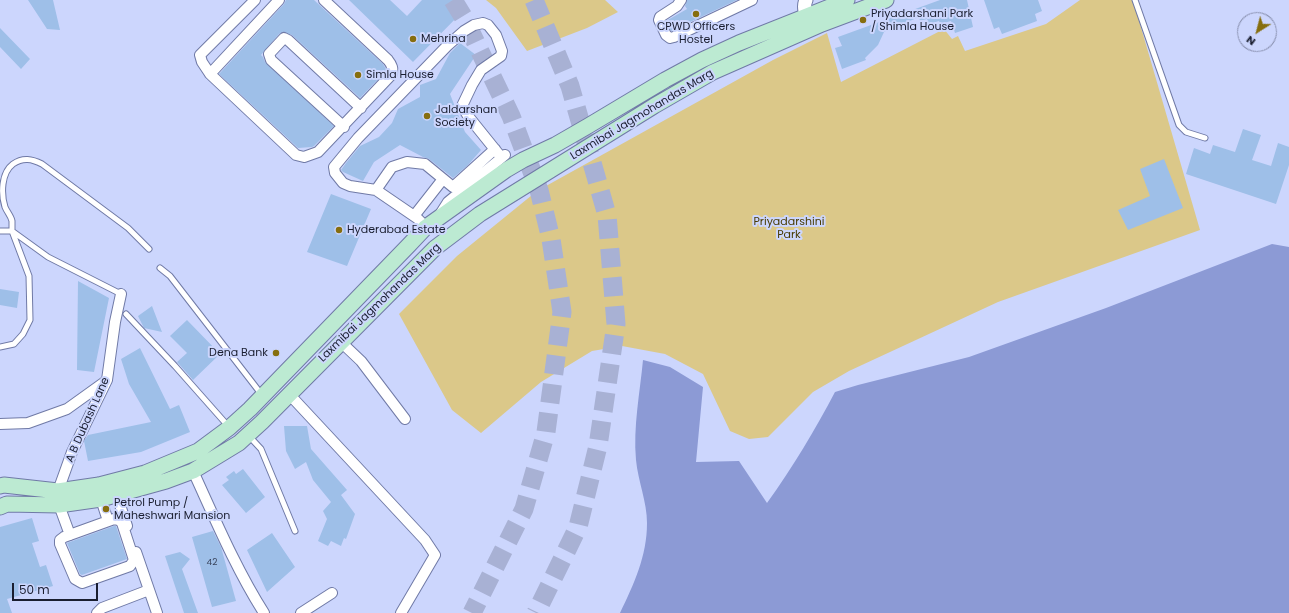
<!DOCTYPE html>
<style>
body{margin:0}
#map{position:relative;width:1289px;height:613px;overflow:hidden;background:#ccd6fd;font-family:Poppins,sans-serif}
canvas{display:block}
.north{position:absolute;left:1237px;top:12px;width:40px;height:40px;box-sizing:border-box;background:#ccd6fd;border:1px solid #858cab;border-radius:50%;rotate:216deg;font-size:11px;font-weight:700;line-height:16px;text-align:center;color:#1a1e30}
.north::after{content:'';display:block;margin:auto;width:14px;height:18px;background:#866e0e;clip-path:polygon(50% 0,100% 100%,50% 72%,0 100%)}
.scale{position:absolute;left:12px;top:583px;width:86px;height:18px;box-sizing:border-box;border:2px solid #1a1e30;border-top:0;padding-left:5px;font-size:12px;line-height:14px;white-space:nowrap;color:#1a1e30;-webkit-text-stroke:3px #ccd6fd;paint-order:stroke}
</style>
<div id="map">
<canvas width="1289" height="613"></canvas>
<div class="north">N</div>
<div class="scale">50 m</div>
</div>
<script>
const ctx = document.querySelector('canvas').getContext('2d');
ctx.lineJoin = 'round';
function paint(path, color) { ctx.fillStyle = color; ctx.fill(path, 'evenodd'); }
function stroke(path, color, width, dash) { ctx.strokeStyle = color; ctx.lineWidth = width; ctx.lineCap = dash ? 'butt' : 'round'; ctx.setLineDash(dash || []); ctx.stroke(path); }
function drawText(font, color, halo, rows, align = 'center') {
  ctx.font = font + ' Poppins,sans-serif'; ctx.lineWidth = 4; ctx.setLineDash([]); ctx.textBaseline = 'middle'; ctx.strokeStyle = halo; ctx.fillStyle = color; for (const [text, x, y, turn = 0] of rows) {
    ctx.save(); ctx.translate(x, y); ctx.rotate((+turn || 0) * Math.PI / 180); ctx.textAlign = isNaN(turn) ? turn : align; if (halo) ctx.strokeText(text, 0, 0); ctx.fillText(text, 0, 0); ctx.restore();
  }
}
paint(new Path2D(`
 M486,0H605L618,12L587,28L527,51L496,8Z
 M1080,0H1133L1200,230L998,302L849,371L813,392L768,437L749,439L730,431L703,374L665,354L622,346L592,351L541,382L481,433L452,410L399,314L457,256L537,191L773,60L827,33L841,82L944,29L952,39L958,36L965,51L1046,24Z`), '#dbc889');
paint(new Path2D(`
 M1272,244L1289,247V613H620C634,584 647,556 647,523C647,502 638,481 636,460C633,427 640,392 643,360L670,367L703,387L696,462L739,461L767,503C793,467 815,430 835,392L858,385L969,357L1106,308Z`), '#8c9ad5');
paint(new Path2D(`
 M28,0H53L60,30L47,29Z
 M286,0H314L383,64L386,69V71L360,98L292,35L283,32L279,34L261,55L263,57L265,62L334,126L314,146L312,147L298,148L219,74L284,4Z
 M349,0H390L407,16L422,0H455L464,10L413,62Z
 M687,0H737L671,31L666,21L687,9L685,6Z
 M940,0H967L973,27L955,33L951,21L940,24L939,21L929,24L927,19L920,21L919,17L884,32L878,45L865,58L866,60L842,69L835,48L842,46L838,37Z
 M984,0H1038L1042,11L1035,14L1037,21L1002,34L999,27L994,29Z
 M0,28L30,59L21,69L0,47Z
 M460,43L476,55L450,94L465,132L481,150L468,165L453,178L429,159L423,157L400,145L374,162L363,181L343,172L341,170L346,163L360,146L379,137L392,123L398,109L420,97V85L436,79L450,53Z
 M1243,129L1261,135L1252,160L1271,166L1278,143L1289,147V165L1276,204L1186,174L1194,148L1210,154L1213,145L1235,152Z
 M1164,159L1183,208L1128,230L1118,210L1150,196L1140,169Z
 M331,194L371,209L347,266L307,252Z
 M78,281L109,298L94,372L77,370Z
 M0,289L19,292L17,308L0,305Z
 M152,306L162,332L144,328L138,316Z
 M187,320L220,354L193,380L177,362L187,353L170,336Z
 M140,348L170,409L179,405L190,432L141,452L88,461L84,441L88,435L151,422L129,384L121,359Z
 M284,426H307L311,449L347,490L341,495L355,514L346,539L344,538L341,546L331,541L328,546L318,541L327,519L323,511L331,502L313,480L306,462L295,469L286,451Z
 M243,469L265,497L246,513L222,485L229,480L226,477L234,471L236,474Z
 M32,518L39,541L32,543L40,567L46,565L53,586L7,599L12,613H0V527Z
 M114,526H116L127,559L82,575L80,574L67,543Z
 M213,531L221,547L236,601L212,607L192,537Z
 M272,533L295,567L267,592L247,550Z
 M180,552L190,559L182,569L198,613H184L165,556Z`), '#9ebfe8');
stroke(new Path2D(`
 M453,0L464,18L511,116L539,190L551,239L562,312L546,432L524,509L472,613
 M534,0L570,86L607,215L616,324L598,446L578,527L536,613`), '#a8b1d4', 19, [19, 10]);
const service = new Path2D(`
 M1135,0L1179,125L1186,132L1205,138
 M0,231H12L29,276L30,320L23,334L14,344L0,347
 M160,268L170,276L262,395
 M121,294L48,257L12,231C12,228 12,224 12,221C11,216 7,212 5,207C1,194 1,173 13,164C23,157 32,159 42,164L128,228L149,249
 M126,314L175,366L229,427
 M248,435L261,449L295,531`);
const minor = new Path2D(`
 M279,0L210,74L296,155L304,157L318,152L392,74C393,68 392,65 388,60L324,0
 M681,0L677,6L660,17L659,20L666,35L670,38L674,37L752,0
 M210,74L202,62L200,55L255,0
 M344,127L271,60L269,54L284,38L288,40L361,108
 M376,190L392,167L407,162L425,164L453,187L495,149
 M441,213L448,202L505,155
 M414,216L443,179
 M426,227L417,218L376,190L350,186L343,183L335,173L334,167L358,138L447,46L464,31L474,25L483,23L488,25L496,35L502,51L501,56L481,70L472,85L462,106L468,116L501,157
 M341,342L361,361L405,419
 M289,394L425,540L435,555L401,613
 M0,424L28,423L67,409L106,381
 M193,471C215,519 236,569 264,613
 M117,496L127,526
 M101,499L108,521
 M114,519L119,520L122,523L134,560L130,566L82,583L75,579L60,544V540L64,537Z
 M70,535L59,505L58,491L72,452L107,380L115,322L121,294
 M136,552L157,613
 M97,613L102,608L149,590
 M301,613L332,593`);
const tertiary = new Path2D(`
 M806,0C802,8 807,17 810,25`);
const secondary = new Path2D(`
 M0,486L4,485L58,491L99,485L145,473L198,451L229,428L250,409L409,245L426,227L506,170L523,160L555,145L588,126L665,80L702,60L739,43L847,0
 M0,507L7,504L59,505L101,499L166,481L193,471L239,443L262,422L435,248L480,214L654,106L713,72L822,24L886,0`);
stroke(service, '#707aa6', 7);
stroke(minor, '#707aa6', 12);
stroke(tertiary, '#707aa6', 15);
stroke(secondary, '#707aa6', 17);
stroke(service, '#fff', 5);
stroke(minor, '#fff', 10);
stroke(tertiary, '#fff', 13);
stroke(secondary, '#bcead2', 15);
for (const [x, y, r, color] of [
 [696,14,4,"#866e0e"],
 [863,20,4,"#866e0e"],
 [413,39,4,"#866e0e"],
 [358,75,4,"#866e0e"],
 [427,116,4,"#866e0e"],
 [339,230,4,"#866e0e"],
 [276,353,4,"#866e0e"],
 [106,509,4,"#866e0e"]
]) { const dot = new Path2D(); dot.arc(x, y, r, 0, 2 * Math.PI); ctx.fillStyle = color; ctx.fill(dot); stroke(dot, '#ccd6fd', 1.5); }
drawText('9px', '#3b465e', null, [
 ["42",212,563]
]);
drawText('11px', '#1a1e30', '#ccd6fd', [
 ["Priyadarshani Park",871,14],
 ["/ Shimla House",871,27],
 ["CPWD Officers",696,27,"center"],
 ["Hostel",696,40,"center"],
 ["Mehrina",421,39],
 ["Simla House",366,75],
 ["Jaldarshan",435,110],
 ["Society",435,123],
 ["Hyderabad Estate",347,230],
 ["Dena Bank",268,353,"right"],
 ["Petrol Pump /",114,503],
 ["Maheshwari Mansion",114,516]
], 'left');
drawText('11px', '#1a1e30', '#ccd6fd', [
 ["Laxmibai Jagmohandas Marg",642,115,-31],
 ["Laxmibai Jagmohandas Marg",380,303,-44],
 ["A B Dubash Lane",88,420,-66]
]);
drawText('11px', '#483a02', '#ccd6fd', [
 ["Priyadarshini",789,222],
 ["Park",789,235]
]);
</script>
